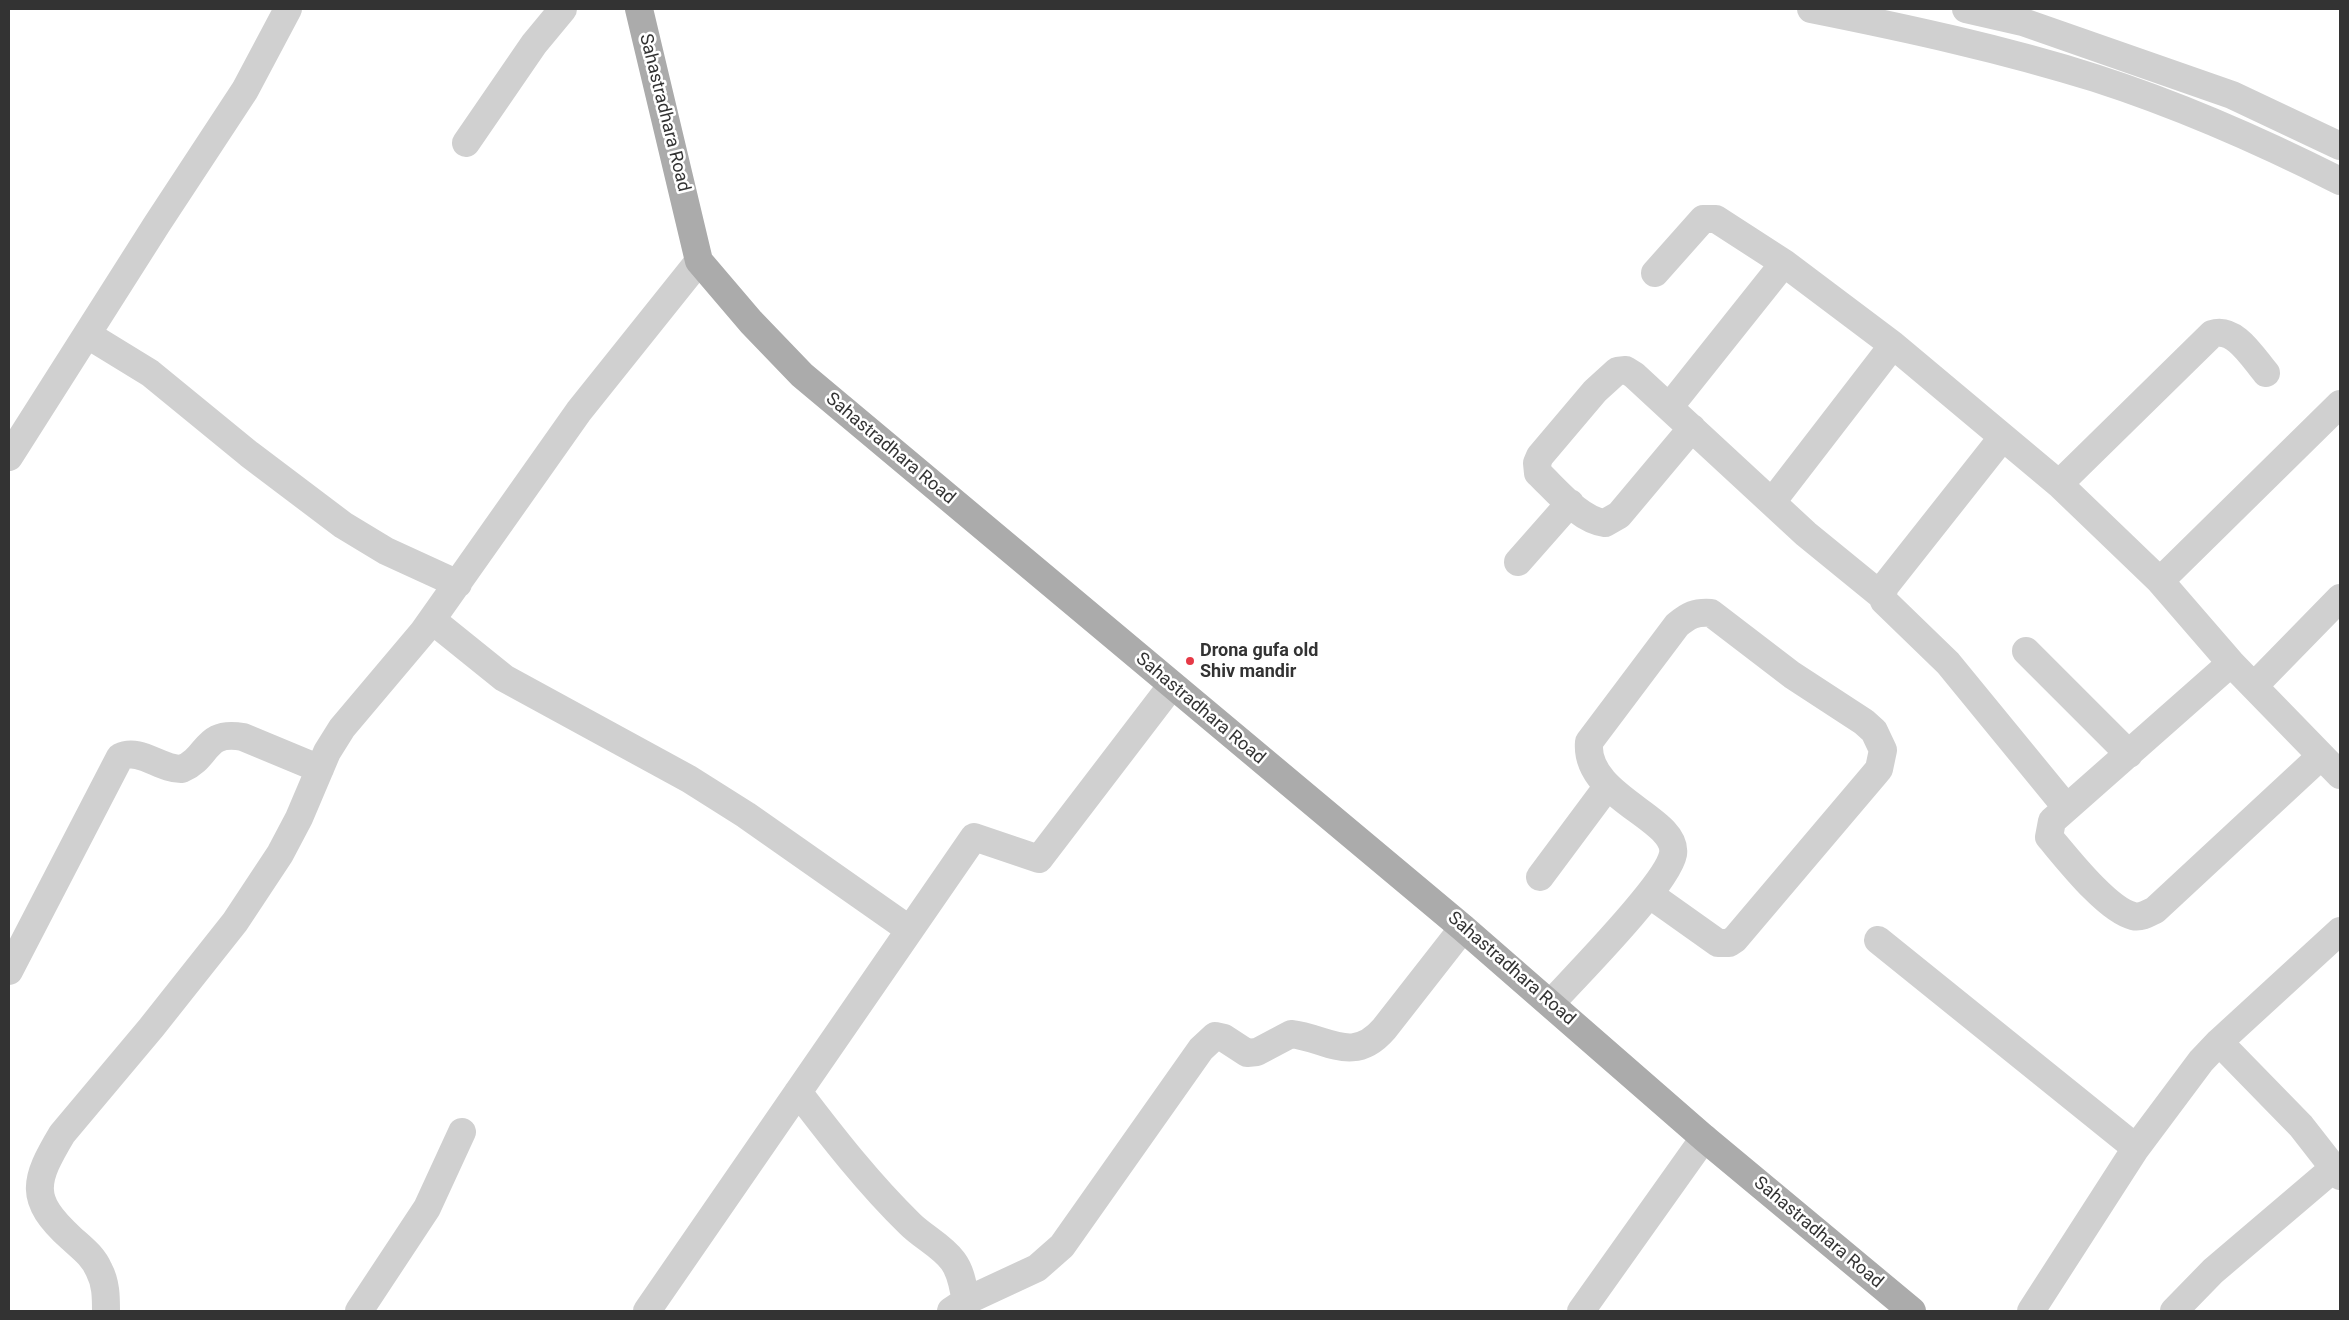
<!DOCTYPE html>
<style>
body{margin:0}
#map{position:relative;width:2349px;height:1320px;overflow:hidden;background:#fff;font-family:Roboto,sans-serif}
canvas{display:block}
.frame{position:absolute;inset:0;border:10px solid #333;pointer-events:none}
</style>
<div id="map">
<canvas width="2349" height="1320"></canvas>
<div class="frame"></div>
</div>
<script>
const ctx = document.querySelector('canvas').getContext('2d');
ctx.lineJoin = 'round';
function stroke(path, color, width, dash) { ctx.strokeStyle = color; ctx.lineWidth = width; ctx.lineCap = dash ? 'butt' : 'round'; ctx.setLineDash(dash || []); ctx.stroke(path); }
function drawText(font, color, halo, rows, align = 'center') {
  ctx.font = font + ' Roboto,sans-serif'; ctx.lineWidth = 5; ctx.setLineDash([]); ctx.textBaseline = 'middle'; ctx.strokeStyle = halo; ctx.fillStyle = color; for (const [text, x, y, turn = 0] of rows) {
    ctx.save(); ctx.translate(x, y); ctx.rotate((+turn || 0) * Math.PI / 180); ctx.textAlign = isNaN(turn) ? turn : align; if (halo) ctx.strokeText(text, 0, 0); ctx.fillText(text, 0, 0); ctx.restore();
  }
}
stroke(new Path2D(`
 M1811,9C1906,28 2003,49 2095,78C2179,105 2261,141 2340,181
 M1966,9L2023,22L2232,95L2340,146
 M466,143L534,44L563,9
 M1655,273L1703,219H1716L1784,263L1893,345L2059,484L2160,581L2231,663L2340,775
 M88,335L150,373L249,454L343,525L386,551L458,584
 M1670,406L1784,263
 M1692,428L1619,515L1605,523C1580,520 1556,490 1538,473L1537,463L1540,456L1595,391L1617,371L1626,370L1634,375L1806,534L1882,596
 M2002,438L1885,586L1882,596L1884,601L1948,663L2066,807
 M9,457L157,224L245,90L288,9
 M2059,484L2212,334C2235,326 2253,358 2266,373
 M1772,502L1893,345
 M1518,562L1570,503
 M2160,581L2340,404
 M432,620L504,678L689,779L746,815L910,930
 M2026,651L2129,754
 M2231,663L2052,821L2049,837C2066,857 2107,910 2133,916C2141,918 2149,913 2155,910L2321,756
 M2254,686L2340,598
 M1540,877L1607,787
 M1878,940L2136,1148
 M9,971L120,757C140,747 161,770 182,769C210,757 203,730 243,737L320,769
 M1551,1003C1576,976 1668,883 1673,854C1679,818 1584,798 1589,742L1677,625C1689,615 1695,612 1711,613L1792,675L1864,722L1874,731L1883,750L1879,769L1874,775L1735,939L1729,943H1718L1649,894
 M2219,1042L2340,931
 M798,1092C833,1138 869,1184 910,1224C923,1237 942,1246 953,1261C962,1273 963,1288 966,1301
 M106,1311C106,1297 106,1283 99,1270C93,1256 82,1248 71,1238C28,1199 34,1181 62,1134L151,1028L235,922L280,854L299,818L327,752L342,728L423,632L579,411L699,261
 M359,1311L427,1208L462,1132
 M647,1311L974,837L1039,859L1172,685
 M951,1311L966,1301L1037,1268L1062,1246L1201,1049L1215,1036L1224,1038L1247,1053L1257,1052L1291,1034C1327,1038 1353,1065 1384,1029L1463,928
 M1581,1311L1704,1138
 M2031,1311L2136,1148L2201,1061L2219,1042L2301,1126L2340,1176
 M2174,1311L2213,1271L2334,1168`), '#d0d0d0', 28);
stroke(new Path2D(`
 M639,9L699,261L751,322L802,375L1463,928L1704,1138L1912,1311`), '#ababab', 28);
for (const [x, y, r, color] of [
 [1190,661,5,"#e63946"]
]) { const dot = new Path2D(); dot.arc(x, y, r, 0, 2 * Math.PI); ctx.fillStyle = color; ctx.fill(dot); stroke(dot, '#fff', 2); }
drawText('18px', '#333', '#fff', [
 ["Sahastradhara Road",664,113,76],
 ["Sahastradhara Road",890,449,40],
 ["Sahastradhara Road",1200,709,40],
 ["Sahastradhara Road",1511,969,41],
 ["Sahastradhara Road",1818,1233,40]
]);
drawText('bold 18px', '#333', '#fff', [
 ["Drona gufa old",1200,651],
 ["Shiv mandir",1200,672]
], 'left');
</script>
